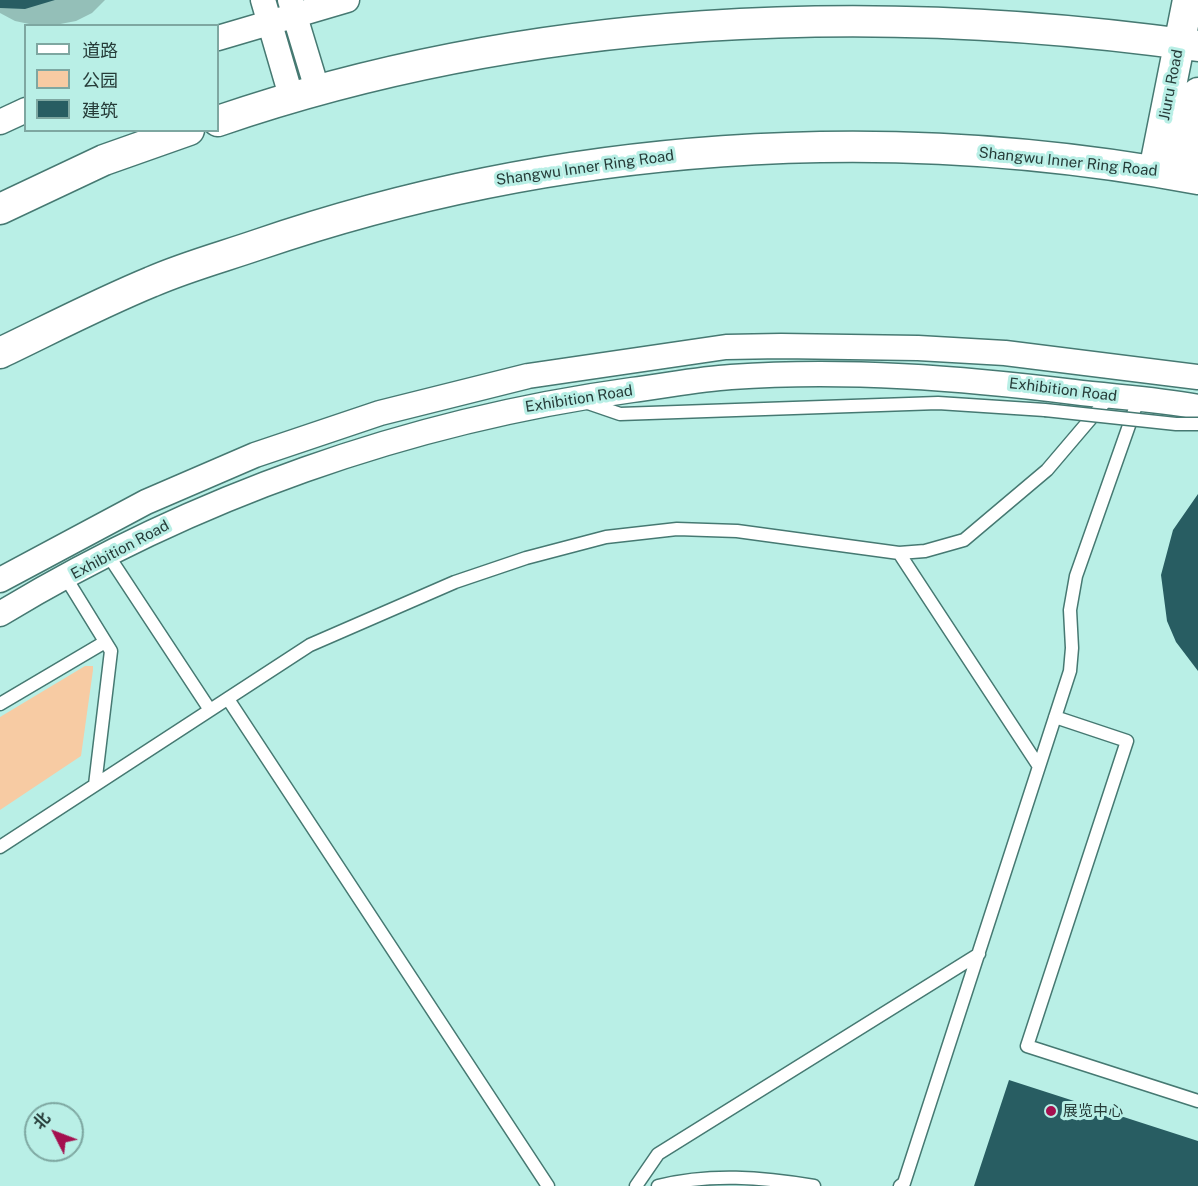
<!DOCTYPE html>
<meta charset="utf-8">
<style>
body{margin:0}
#map{position:relative;width:1198px;height:1186px;overflow:hidden;background:#b9efe6;font-family:"Public Sans","Noto Sans SC",sans-serif}
canvas{display:block}
.legend{position:absolute;left:24px;top:24px;width:195px;height:108px;box-sizing:border-box;background:#b9efe6;border:2px solid #7ea7a1;margin:0;padding:8px 10px;list-style:none;font-size:18px;color:#263c39}
.legend li{display:flex;align-items:center;gap:12px;height:30px}
.legend b{width:30px;border:2px solid #7ea7a1}
.north{position:absolute;left:24px;top:1102px;width:60px;height:60px;box-sizing:border-box;background:#b9efe6;border:2px solid #7ea7a1;border-radius:50%;rotate:312deg;font-size:16px;font-weight:700;line-height:24px;text-align:center;color:#263c39}
.north::after{content:'';display:block;margin:auto;width:21px;height:27px;background:#a4104f;clip-path:polygon(50% 0,100% 100%,50% 72%,0 100%)}
</style>
<div id="map">
<canvas width="1198" height="1186"></canvas>
<ul class="legend">
<li><b style="height:8px;background:#fff"></b>道路</li>
<li><b style="height:16px;background:#f7cba3"></b>公园</li>
<li><b style="height:16px;background:#285d62"></b>建筑</li>
</ul>
<div class="north">北</div>
</div>
<script>
const ctx = document.querySelector('canvas').getContext('2d');
ctx.lineJoin = 'round';
function paint(path, color) { ctx.fillStyle = color; ctx.fill(path, 'evenodd'); }
function stroke(path, color, width, dash) { ctx.strokeStyle = color; ctx.lineWidth = width; ctx.lineCap = dash ? 'butt' : 'round'; ctx.setLineDash(dash || []); ctx.stroke(path); }
function drawText(font, color, halo, rows, align = 'center') {
  ctx.font = font + ' "Public Sans","Noto Sans SC",sans-serif'; ctx.lineWidth = 6; ctx.setLineDash([]); ctx.textBaseline = 'middle'; ctx.strokeStyle = halo; ctx.fillStyle = color; for (const [text, x, y, turn = 0] of rows) {
    ctx.save(); ctx.translate(x, y); ctx.rotate((+turn || 0) * Math.PI / 180); ctx.textAlign = isNaN(turn) ? turn : align; if (halo) ctx.strokeText(text, 0, 0); ctx.fillText(text, 0, 0); ctx.restore();
  }
}
paint(new Path2D(`
 M85,666H93V670L81,756L0,810V717Z`), '#f7cba3');
paint(new Path2D(`
 M0,0H105L92,13L76,21L55,25H34L15,21L0,13Z`), '#0003');
paint(new Path2D(`
 M0,0H55L25,9L0,8Z
 M1198,494V671L1176,642L1167,621L1161,575L1173,530Z
 M1009,1080L1198,1141V1186H974Z`), '#285d62');
const service = new Path2D(`
 M585,402L620,414L938,403L1045,410
 M899,553L1038,765
 M108,555L210,710
 M66,578L111,651L95,785
 M228,699L548,1186
 M0,704L105,642
 M1055,717L1127,741L1027,1046L1198,1101
 M0,847L310,645L455,582L526,558L606,537L677,529L737,531L899,553L925,551L964,540L1047,470L1110,396
 M636,1186L658,1154L979,954
 M658,1186C710,1173 762,1177 814,1186
 M900,1186L904,1183L1070,671L1072,648L1070,610L1076,576L1138,400`);
const minor = new Path2D(`
 M263,0L291,96
 M290,0L317,89
 M218,38L347,0
 M0,122L26,110
 M0,580L146,502L255,455L380,413L528,376L726,347L781,346L918,348L1005,353L1198,377
 M0,614C193,497 408,421 632,390C665,386 698,379 731,377C845,369 961,378 1074,392C1115,397 1157,399 1198,407`);
const tertiary = new Path2D(`
 M218,121C531,14 872,0 1198,46
 M1154,171L1188,0
 M1181,175L1198,93
 M0,209L104,160L189,130
 M0,353C50,329 100,303 151,282C185,267 222,257 257,245C558,142 884,120 1198,179`);
stroke(service, '#467972', 15);
stroke(minor, '#467972', 27);
stroke(tertiary, '#467972', 33);
stroke(service, '#fff', 12);
stroke(minor, '#fff', 24);
stroke(tertiary, '#fff', 30);
const serviceBridge = new Path2D(`
 M1045,410L1176,424H1198`);
stroke(serviceBridge, '#467972', 15, []);
stroke(serviceBridge, '#fff', 12);
for (const [x, y, r, color] of [
 [1051,1111,6,"#a4104f"]
]) { const dot = new Path2D(); dot.arc(x, y, r, 0, 2 * Math.PI); ctx.fillStyle = color; ctx.fill(dot); stroke(dot, '#b9efe6', 2); }
drawText('15px', '#263c39', '#b9efe6', [
 ["Jiuru Road",1171,85,-79],
 ["Shangwu Inner Ring Road",1068,162,6],
 ["Shangwu Inner Ring Road",585,168,-8],
 ["Exhibition Road",1063,390,7],
 ["Exhibition Road",579,399,-9],
 ["Exhibition Road",120,550,-28]
]);
drawText('15px', '#263c39', '#b9efe6', [
 ["展览中心",1063,1111]
], 'left');
</script>
